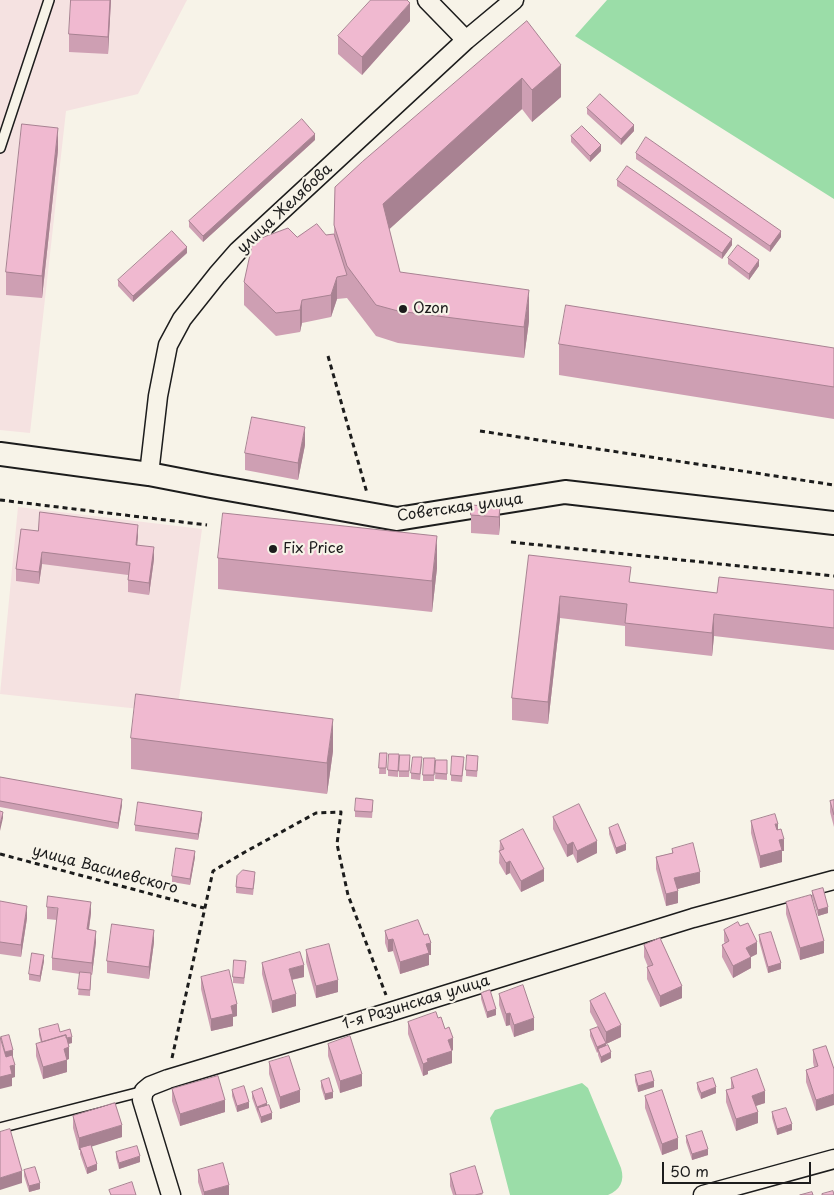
<!DOCTYPE html>
<meta charset="utf-8">
<style>
body{margin:0}
#map{position:relative;width:834px;height:1195px;overflow:hidden;background:#f7f3e8;font-family:"Playpen Sans",sans-serif}
canvas{display:block}
.scale{position:absolute;left:662px;top:1162px;width:149px;height:22px;box-sizing:border-box;border:2px solid #1c1c1c;border-top:0;padding-left:6px;font-size:15px;line-height:18px;white-space:nowrap;color:#1c1c1c;-webkit-text-stroke:4px #f7f3e8;paint-order:stroke}
</style>
<div id="map">
<canvas width="834" height="1195"></canvas>
<div class="scale">50 m</div>
</div>
<script>
const ctx = document.querySelector('canvas').getContext('2d');
ctx.lineJoin = 'round';
function paint(path, color) { ctx.fillStyle = color; ctx.fill(path, 'evenodd'); }
function stroke(path, color, width, dash) { ctx.strokeStyle = color; ctx.lineWidth = width; ctx.lineCap = dash ? 'butt' : 'round'; ctx.setLineDash(dash || []); ctx.stroke(path); }
function drawText(font, color, halo, rows, align = 'center') {
  ctx.font = font + ' "Playpen Sans",sans-serif'; ctx.lineWidth = 4.5; ctx.setLineDash([]); ctx.textBaseline = 'middle'; ctx.strokeStyle = halo; ctx.fillStyle = color; for (const [text, x, y, turn = 0] of rows) {
    ctx.save(); ctx.translate(x, y); ctx.rotate((+turn || 0) * Math.PI / 180); ctx.textAlign = isNaN(turn) ? turn : align; if (halo) ctx.strokeText(text, 0, 0); ctx.fillText(text, 0, 0); ctx.restore();
  }
}
paint(new Path2D(`
 M0,0H187L138,94L66,111L30,433L0,430Z
 M18,507L202,529L177,713L0,694Z`), '#f5e2e1');
paint(new Path2D(`
 M607,0H834V199L575,36Z
 M582,1083L588,1088L621,1168C625,1181 620,1190 608,1195H510L490,1118L495,1110Z`), '#9bdda8');
const service = new Path2D(`
 M0,148L49,0
 M0,1128L144,1091`);
const minor = new Path2D(`
 M427,0L466,40
 M149,474L158,396L168,345L182,319L217,275L238,251L466,40L514,0
 M171,1195L142,1100L144,1091L150,1086L168,1079L393,1011L693,918L834,880
 M703,1195L834,1159`);
const tertiary = new Path2D(`
 M0,454L149,474L211,486L397,519L565,492L834,523`);
stroke(service, '#1c1c1c', 12);
stroke(minor, '#1c1c1c', 21);
stroke(tertiary, '#1c1c1c', 26);
stroke(new Path2D(`
 M328,356L367,493
 M480,431L834,485
 M0,500L207,525
 M511,542L834,576
 M0,854L204,908
 M172,1058L213,871L245,852L316,813L341,812L337,844L348,895L386,995`), '#1c1c1c', 3, [5, 4]);
stroke(service, '#f7f3e8', 9);
stroke(minor, '#f7f3e8', 18);
stroke(tertiary, '#f7f3e8', 22);
paint(new Path2D(`
 M111,0L108,54L69,52V34Z
 M410,21L362,75L338,54V36Z
 M527,21L561,97L532,122L522,109L389,229L400,272L529,321L524,358L398,343L376,336L347,298L337,299L331,317L302,323L300,332L276,336L244,305V282L297,237L326,235L334,234L335,187Z
 M587,108L634,131L621,145L587,114Z
 M571,136L601,151L590,162L571,142Z
 M315,140L203,242L189,227V221Z
 M58,150L42,298L6,295V272Z
 M636,153L781,237L770,252L636,159Z
 M617,180L732,245L722,259L617,186Z
 M187,253L133,302L118,286V280Z
 M728,258L759,266L749,280L728,264Z
 M559,344L834,348V419L559,375Z
 M305,445L298,480L245,470V453Z
 M500,507L499,535L471,533V515Z
 M38,531L138,536L137,545L154,559L149,595L128,592V575L42,564L39,584L16,581V569Z
 M529,555L631,583L717,593L834,590V650L714,636L712,656L625,646V626L560,618L548,724L512,720V698Z
 M218,558L437,568L432,612L218,589Z
 M131,738L333,751L327,794L131,769Z
 M380,753H387L386,774H379Z
 M399,760L398,777L388,776V770Z
 M436,760H447V780L435,779Z
 M410,761L409,777H399V771Z
 M478,762L477,777L466,776V770Z
 M422,763L420,780L411,779V773Z
 M464,763L462,782L451,781V775Z
 M435,764L434,781H423V775Z
 M0,777L122,805L118,829L0,807Z
 M834,800V827L830,812V801Z
 M373,806L372,818L355,817V811Z
 M553,817L597,853L577,863L573,854L567,857L553,829Z
 M202,818L198,840L135,831V825Z
 M751,821L778,830L784,851H782V862L760,868L751,833Z
 M609,828L626,850L616,854L609,834Z
 M500,841L544,881L521,892L510,873L506,875L499,863Z
 M672,849L700,883L677,889L678,903L666,906L656,869V857L672,853Z
 M195,857L190,885L172,882V876Z
 M255,878L253,895L236,893V887Z
 M812,891L828,913L818,916L812,897Z
 M0,901L27,918L21,957L0,954Z
 M786,902L824,953L800,960L786,914Z
 M47,907L91,913L89,930L96,942L92,975H91L90,996L78,995L80,974L52,970V958L57,920L47,919Z
 M724,930L757,954L751,957V968L733,978L722,957V945L725,944L724,941Z
 M385,931L424,935L431,955H429V965L400,974L393,951L388,952L385,943Z
 M759,935L781,969L768,973L759,941Z
 M154,942L149,979L107,973V961Z
 M644,945L682,998L660,1007L647,979V967H648L644,957Z
 M306,950L338,992L316,998L306,962Z
 M44,961L40,982L29,980V974Z
 M262,963L304,977L292,980L296,1006L272,1013L262,974Z
 M246,967L244,984L233,983V977Z
 M201,977L237,1016L233,1017V1026L211,1031L201,989Z
 M481,993L496,1015L487,1018L481,999Z
 M499,994L534,1030L514,1037L510,1025L506,1026L499,1005Z
 M590,1001L621,1037L606,1044V1043V1046L611,1058L601,1063L598,1055V1052L597,1053L590,1036V1030L598,1027L590,1012Z
 M438,1018L453,1050H452V1063L428,1071V1074L423,1076L408,1034V1022Z
 M39,1029L60,1032L72,1043L68,1044L69,1059L67,1060V1072L43,1079L36,1056V1044L41,1043L39,1035Z
 M328,1044L362,1086L340,1093L328,1056Z
 M826,1046L816,1111L806,1082V1070L814,1067L813,1062V1050Z
 M269,1062L300,1102L280,1109L269,1074Z
 M635,1075L654,1087L638,1092L635,1081Z
 M731,1078L765,1103L756,1106L758,1123L736,1131L726,1102V1090L731,1089Z
 M321,1081L333,1098L325,1100L321,1087Z
 M697,1083L716,1093L701,1099L697,1089Z
 M172,1089L225,1112L180,1126L172,1101Z
 M232,1090L249,1108L237,1112L232,1096Z
 M252,1092L267,1106L272,1119L261,1123L252,1098Z
 M645,1096L678,1149L662,1155L645,1108Z
 M772,1112L792,1130L777,1135L772,1118Z
 M73,1116L122,1137L91,1146L97,1170L87,1174L80,1154V1150H79L73,1128Z
 M686,1136L708,1155L692,1160L686,1142Z
 M116,1152L140,1162L119,1169L116,1158Z
 M24,1170L40,1189L29,1192L24,1176Z
 M198,1170L229,1195H202L198,1182Z
 M450,1174L483,1195H453L450,1186Z`), '#ce9fb3');
paint(new Path2D(`
 M110,0H111L108,54V37Z
 M410,3V21L362,75V57Z
 M561,65V97L532,122V90Z
 M522,78V109L383,235V204Z
 M634,125V131L621,145V139Z
 M58,128V150L42,298V276Z
 M315,134V140L203,242V236Z
 M601,145V151L590,162V156Z
 M781,231V237L770,252V246Z
 M732,239V245L722,259V253Z
 M187,247V253L133,302V296Z
 M759,260V266L749,280V274Z
 M337,277V299L331,317V295Z
 M529,290V321L524,358V327Z
 M302,300V323L300,332V310Z
 M305,427V445L298,480V463Z
 M500,507V525L499,535V517Z
 M138,525V536L136,557V545Z
 M437,536V568L432,612V581Z
 M154,547V559L149,595V583Z
 M42,552V564L39,584V572Z
 M560,596V618L548,724V702Z
 M714,614V636L712,656V633Z
 M333,719V751L327,794V763Z
 M122,799V805L118,829V823Z
 M3,812V818L0,831V825Z
 M202,812V818L198,840V834Z
 M775,824H778V836Z
 M784,839V851H782V862L760,868V856L779,840Z
 M597,841V853L577,863V851Z
 M573,842V854L567,857V845Z
 M626,844V850L616,854V848Z
 M195,851V857L190,885V879Z
 M510,861V873L506,875V863Z
 M544,869V881L521,892V881Z
 M700,872V883L674,890V878Z
 M678,891V903L666,906V894Z
 M91,902V913L87,941V929Z
 M27,906V918L21,957V945Z
 M828,907V913L818,916V910Z
 M154,930V942L149,979V967Z
 M96,931V942L92,975V963Z
 M393,939V951L388,952V940Z
 M824,941V953L800,960V948Z
 M757,942V954L751,957V968L733,978V966L746,948Z
 M431,943V955H429V965L400,974V962L426,944Z
 M44,955V961L40,982V976Z
 M781,963V969L768,973V967Z
 M304,965V977L289,980V969Z
 M338,980V992L316,998V986Z
 M682,986V998L660,1007V996Z
 M296,994V1006L272,1013V1001Z
 M237,1004V1016L233,1017V1026L211,1031V1019L231,1006Z
 M496,1009V1015L487,1018V1012Z
 M510,1013V1025L506,1026V1014Z
 M534,1018V1030L514,1037V1025Z
 M621,1025V1037L606,1044V1032Z
 M72,1037V1043L43,1050V1044Z
 M453,1038V1050L448,1052V1040Z
 M606,1043V1049H598L597,1053V1047Z
 M69,1047V1059L64,1060V1049Z
 M13,1050V1056L5,1058V1052Z
 M452,1051V1063L428,1071V1074L423,1076V1064L427,1059Z
 M611,1052V1058L601,1063V1057Z
 M67,1060V1072L43,1079V1067Z
 M15,1065V1077L12,1078V1086L0,1089V1077L10,1066Z
 M362,1074V1086L340,1093V1081Z
 M654,1081V1087L638,1092V1086Z
 M716,1087V1093L701,1099V1093Z
 M300,1090V1102L280,1109V1097Z
 M765,1091V1103L752,1107V1096Z
 M333,1092V1098L325,1100V1094Z
 M834,1094V1105L816,1111V1100Z
 M225,1100V1112L180,1126V1114Z
 M249,1102V1108L237,1112V1106Z
 M267,1103V1109L258,1108L257,1113V1107Z
 M758,1112V1123L736,1131V1119Z
 M272,1113V1119L261,1123V1117Z
 M792,1124V1130L777,1135V1129Z
 M122,1125V1137L81,1150L80,1148V1150H79V1138Z
 M678,1138V1149L662,1155V1144Z
 M708,1149V1155L692,1160V1154Z
 M140,1156V1162L119,1169V1163Z
 M97,1164V1170L87,1174V1168Z
 M22,1171V1183L0,1190V1178Z
 M40,1183V1189L29,1192V1186Z
 M229,1185V1195H204V1192Z`), '#a88292');
const building = new Path2D(`
 M71,0H110L108,37L69,34Z
 M371,0H407L410,3L362,57L338,36Z
 M527,21L561,65L532,90L522,78L383,204L400,272L529,290L524,327L398,311L376,305L347,266L334,225L335,187L362,162Z
 M600,94L634,125L621,139L587,108Z
 M302,119L315,134L203,236L189,221Z
 M22,124L58,128L42,276L6,272Z
 M582,126L601,145L590,156L571,136Z
 M646,137L781,231L770,246L636,153Z
 M627,166L732,239L722,253L617,180Z
 M317,224L326,235L334,234L347,275L337,277L331,295L302,300L300,310L276,313L244,282L253,241L288,228L297,237Z
 M172,231L187,247L133,296L118,280Z
 M738,245L759,260L749,274L728,258Z
 M566,305L834,348V387L559,344Z
 M252,417L305,427L298,463L245,453Z
 M471,505L500,507L499,517L471,515Z
 M40,512L138,525L136,545L154,547L149,583L128,580L130,563L42,552L39,572L16,569L21,529L38,531Z
 M223,513L437,536L432,581L218,558Z
 M529,555L631,567L629,582L717,593L719,577L834,590V628L714,614L712,633L625,623L627,604L560,596L548,702L512,698Z
 M136,694L333,719L327,763L131,738Z
 M380,753H387L386,768H379Z
 M389,754H399L398,771L388,770Z
 M400,755H410L409,771H399Z
 M467,755L478,756L477,771L466,770Z
 M452,756L464,757L462,776L451,775Z
 M413,757H422L420,774L411,773Z
 M424,758H435L434,775H423Z
 M436,760H447V774L435,773Z
 M0,777L122,799L118,823L0,801Z
 M356,798L373,800L372,812L355,811Z
 M834,800V815L830,801Z
 M138,802L202,812L198,834L135,825Z
 M579,804L597,841L577,851L573,842L567,845L553,817Z
 M0,811L3,812L0,825Z
 M775,814L778,824H775L777,830L781,829L784,839L779,840L782,850L760,856L751,821Z
 M618,824L626,844L616,848L609,828Z
 M523,829L544,869L521,881L510,861L506,863L499,851L504,849L500,841Z
 M693,843L700,872L674,878L678,891L666,894L656,857L673,853L672,849Z
 M176,848L195,851L190,879L172,876Z
 M243,870L255,872L253,889L236,887L237,876Z
 M823,888L828,907L818,910L812,891Z
 M811,895L824,941L800,948L786,902Z
 M48,896L91,902L87,929L96,931L92,963L52,958L58,908L47,907Z
 M0,901L27,906L21,945L0,942Z
 M418,920L424,935L428,934L431,943L426,944L429,953L400,962L393,939L388,940L385,931Z
 M738,922L740,926L748,923L757,942L746,948L751,957L733,966L722,945L729,941L724,930Z
 M112,924L154,930L149,967L107,961Z
 M771,932L781,963L768,967L759,935Z
 M660,938L682,986L660,996L647,967L653,965L644,945Z
 M329,944L338,980L316,986L306,950Z
 M300,952L304,965L289,969L296,994L272,1001L262,963Z
 M32,953L44,955L40,976L29,974Z
 M234,960L246,961L244,978L233,977Z
 M229,970L237,1004L231,1006L233,1014L211,1019L201,977Z
 M80,972L91,973L90,990L78,989Z
 M523,985L534,1018L514,1025L510,1013L506,1014L499,994Z
 M490,990L496,1009L487,1012L481,993Z
 M605,993L621,1025L606,1032L590,1001Z
 M436,1012L438,1018L441,1017L445,1029L449,1027L453,1038L448,1040L452,1051L427,1059L428,1062L423,1064L408,1022Z
 M58,1024L60,1032L70,1029L72,1037L66,1038V1035L42,1042L39,1029Z
 M598,1027L606,1043L597,1047L590,1030Z
 M9,1035L13,1050L5,1052L1,1037Z
 M66,1035L69,1047L64,1049L67,1060L43,1067L36,1044Z
 M350,1036L362,1074L340,1081L328,1044Z
 M0,1037L6,1057L12,1055L15,1065L10,1066L12,1074L0,1077Z
 M608,1045L611,1052L601,1057L598,1049Z
 M826,1046L834,1069V1094L816,1100L806,1070L818,1066L813,1050Z
 M289,1056L300,1090L280,1097L269,1062Z
 M757,1069L765,1091L752,1096L758,1112L736,1119L726,1090L734,1088L731,1078Z
 M651,1071L654,1081L638,1086L635,1075Z
 M218,1076L225,1100L180,1114L172,1089Z
 M329,1078L333,1092L325,1094L321,1081Z
 M713,1078L716,1087L701,1093L697,1083Z
 M244,1086L249,1102L237,1106L232,1090Z
 M262,1088L267,1103L257,1107L252,1092Z
 M662,1090L678,1138L662,1144L645,1096Z
 M115,1103L122,1125L79,1138L73,1116Z
 M269,1105L272,1113L261,1117L258,1108Z
 M786,1108L792,1124L777,1129L772,1112Z
 M10,1129L22,1171L0,1178V1132Z
 M702,1131L708,1149L692,1154L686,1136Z
 M91,1145L97,1164L87,1168L80,1148Z
 M137,1146L140,1156L119,1163L116,1152Z
 M223,1163L229,1185L204,1192L198,1170Z
 M475,1166L483,1193L475,1195H456L450,1174Z
 M35,1167L40,1183L29,1186L24,1170Z
 M132,1182L136,1195H111L109,1190Z
 M833,1191L834,1195H822V1194Z
 M812,1192L813,1195H800Z`);
paint(building, '#f0b9d0');
stroke(building, '#a88292', 1);
for (const [x, y, r, color] of [
 [403,309,5,"#1c1c1c"],
 [273,549,5,"#1c1c1c"]
]) { const dot = new Path2D(); dot.arc(x, y, r, 0, 2 * Math.PI); ctx.fillStyle = color; ctx.fill(dot); stroke(dot, '#f7f3e8', 2); }
drawText('15px', '#1c1c1c', '#f7f3e8', [
 ["улица Желябова",285,209,-43],
 ["Советская улица",460,508,-8],
 ["улица Василевского",105,870,15],
 ["1-я Разинская улица",416,1003,-17]
]);
drawText('15px', '#1c1c1c', '#f7f3e8', [
 ["Ozon",413,309],
 ["Fix Price",283,549]
], 'left');
</script>
